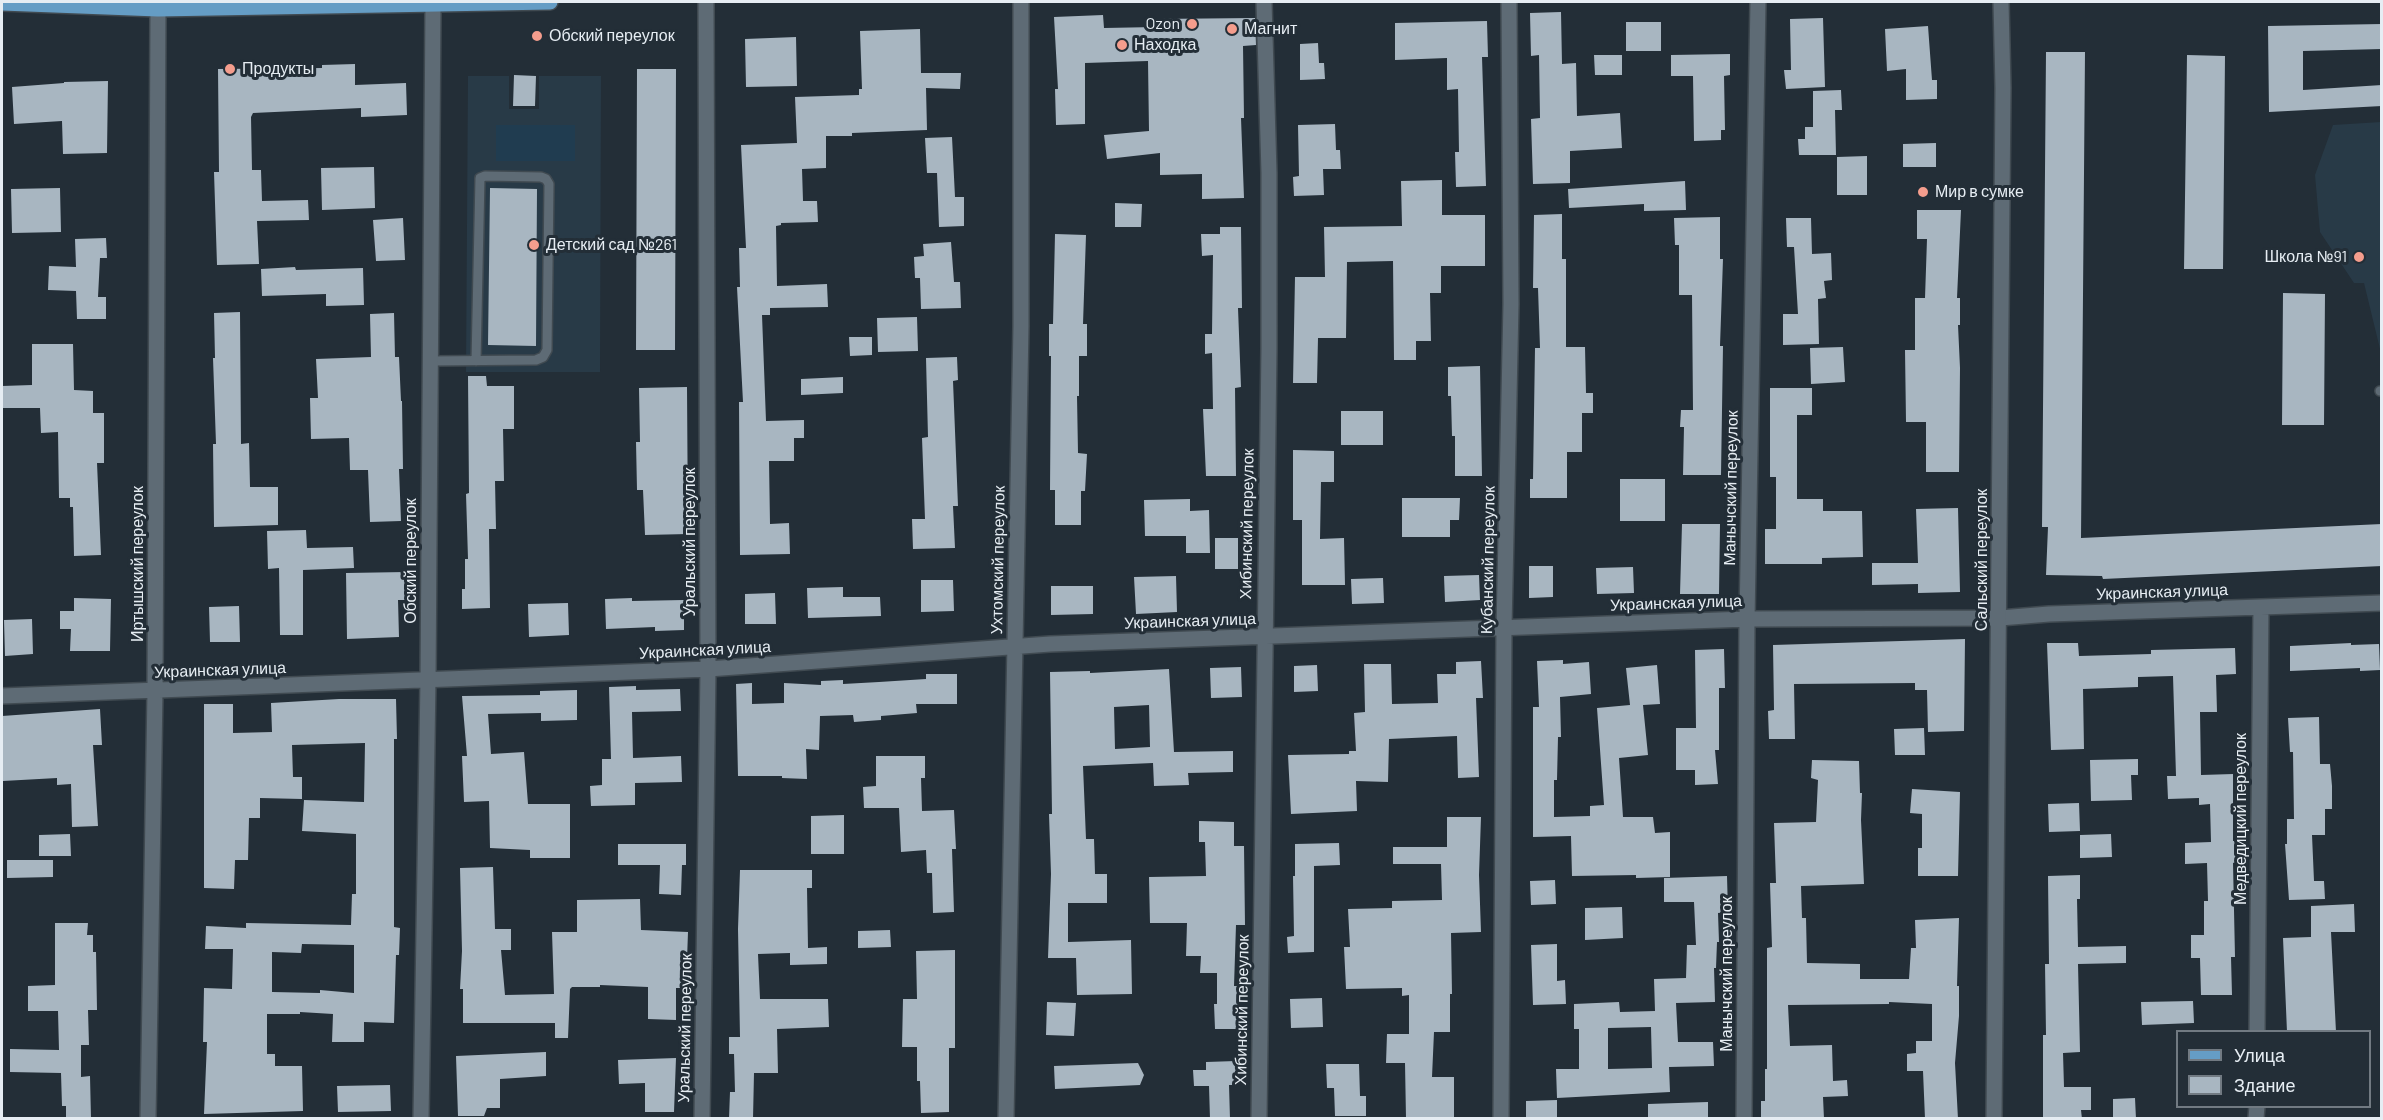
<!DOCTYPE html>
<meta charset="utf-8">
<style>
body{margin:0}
#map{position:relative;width:2383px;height:1120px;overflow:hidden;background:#232e37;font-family:Barlow,sans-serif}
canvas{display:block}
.frame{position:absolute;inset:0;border:3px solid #e6edf3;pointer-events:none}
.legend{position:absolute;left:2176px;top:1030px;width:195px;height:78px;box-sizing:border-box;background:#232e37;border:2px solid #717a82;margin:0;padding:8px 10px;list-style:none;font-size:18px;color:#e6edf3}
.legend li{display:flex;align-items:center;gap:12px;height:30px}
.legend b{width:30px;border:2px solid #717a82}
</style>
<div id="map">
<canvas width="2383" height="1120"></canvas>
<div class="frame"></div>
<ul class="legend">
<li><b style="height:8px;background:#659dc5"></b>Улица</li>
<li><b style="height:16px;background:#a8b6c1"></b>Здание</li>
</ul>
</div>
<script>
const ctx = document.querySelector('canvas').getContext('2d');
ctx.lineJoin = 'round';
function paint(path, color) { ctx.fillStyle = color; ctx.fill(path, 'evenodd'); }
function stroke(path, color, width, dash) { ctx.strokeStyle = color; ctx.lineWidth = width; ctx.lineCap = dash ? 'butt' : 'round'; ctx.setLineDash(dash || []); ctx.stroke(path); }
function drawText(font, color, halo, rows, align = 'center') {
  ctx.font = font + ' Barlow,sans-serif'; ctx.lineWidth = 6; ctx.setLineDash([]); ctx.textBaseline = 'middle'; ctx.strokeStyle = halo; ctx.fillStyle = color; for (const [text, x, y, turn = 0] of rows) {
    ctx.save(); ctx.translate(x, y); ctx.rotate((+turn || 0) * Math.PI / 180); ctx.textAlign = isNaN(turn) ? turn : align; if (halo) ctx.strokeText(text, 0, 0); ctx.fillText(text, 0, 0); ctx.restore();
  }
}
paint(new Path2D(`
 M468,76H509V109H539V76H601L600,372H466Z
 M2381,122H2382L2381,353L2364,283H2354L2320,232L2315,175L2333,125Z`), '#283a47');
paint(new Path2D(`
 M496,125H575V161H496Z`), '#203c50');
paint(new Path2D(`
 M1561,12L1562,64L1576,63L1577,116L1620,113L1622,148L1570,151V183L1533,184L1531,119L1540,118L1539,55L1531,56L1530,13Z
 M1103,15L1104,28L1156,27V19L1255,18L1256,45L1243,46L1244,118H1241L1244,198L1202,199V174L1160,175V153L1107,159L1104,135L1149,131L1148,61L1085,63V124L1056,125L1055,89H1058L1054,17Z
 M1823,18L1825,87L1786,89L1784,70H1791L1790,19Z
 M1487,21L1488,57H1482L1486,186L1456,187L1455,152H1459L1458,89L1447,90V58L1395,60V23Z
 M1626,22H1661V51H1626Z
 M2382,24V49L2303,51V90L2382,85V106L2269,112L2268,26Z
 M1928,26L1932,80H1937V99L1906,100V69L1887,71L1885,29Z
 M920,29L921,73H961L960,89L926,88L927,130L852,133V136H826V168L802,169L803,201H817L818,222L781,223V225L776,226L777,286L827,284L828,307L770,308V315H762L766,421L804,420V438H794V461H769L770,524L789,523L790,554L740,555L739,402H743L737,287H740L739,248H746L741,145L797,143L795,97L859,95V89H862L860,31Z
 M796,37L797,86L746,87L745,39Z
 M1318,43L1319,63H1324L1325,79L1300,80V44Z
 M2046,52H2085L2081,538L2382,524V566L2103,579L2102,576L2046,575L2048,527H2042Z
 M1730,54V75L1724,76L1725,130H1721V140L1694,141L1693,76H1671V55Z
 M1594,55H1622V75H1595Z
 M2187,55L2225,56L2223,269H2184Z
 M355,64V85L406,83L407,115L361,117V108L253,113L251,117L252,170H261L262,201L308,200L309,220L257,221L259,264L217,265L214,172H219L218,69L322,68V65Z
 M637,69H676L675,350H636Z
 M514,75L536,76L535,106H513Z
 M108,81L107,153L63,154L62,121L14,124L12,87L64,83V82Z
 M1841,90L1842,110H1835L1836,155H1799L1798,139H1805V127H1813V91Z
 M1335,124L1336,150H1340L1341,169H1323L1324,195L1294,196L1293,177L1299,176L1298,125Z
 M952,137L955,197H964V226L939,227L937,173H927L925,138Z
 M1936,143V167H1903V144Z
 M1867,156V195H1837V157Z
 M374,167L375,208L322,210L321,168Z
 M1442,180V215H1485V266H1441V293H1430L1431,341H1416V360H1394L1393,261L1347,262L1346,338H1318L1317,383H1293L1295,277H1325L1324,227L1402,226L1401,181Z
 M1685,181L1686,210L1644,211V204L1569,208L1568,189Z
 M60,188L61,232L12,233L11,189Z
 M490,188L537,189L536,346L488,345Z
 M1115,203L1142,204L1141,227H1115Z
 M1917,210H1961L1957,298H1960V325H1958L1960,368L1959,472H1926V422H1906L1905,350H1915V298H1925L1927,239H1917Z
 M1562,214V259H1566V347H1585L1586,393H1593V413H1582V452H1567V498H1530V479H1533L1535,348H1540L1538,288H1533L1534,215Z
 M1720,217V259H1723L1720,346H1723L1721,475H1683L1684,427H1680L1681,410H1693L1692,295H1679V245H1675L1674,218Z
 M403,218L405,260L376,261L373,220Z
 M1786,218H1811L1812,254L1831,253L1832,280L1824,281L1826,298L1818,299L1819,344L1783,345V314H1798L1794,247H1787Z
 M1220,227H1241L1242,308H1238L1241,387L1235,388L1236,476H1206L1203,409H1213L1212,353L1205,354V334H1212L1213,255L1202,256L1201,234H1220Z
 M1055,234L1086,235L1083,324H1087V356H1079V396H1077L1078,453L1087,454L1085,491H1081V525H1055V490H1050L1051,356H1049V324H1053Z
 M106,238L107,258H100L98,297H106V319H77L76,291L48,290L49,266L76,267L75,239Z
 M951,242L954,282H960L961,308L921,309L920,278H915L914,257L924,256L923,244Z
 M295,267L296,270L363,268L364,305L326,306V294L262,296L261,269Z
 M2283,293L2325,294L2324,425H2282Z
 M240,312L241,444L249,443L250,487H278V525L214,527L213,444H216L213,358H215L214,313Z
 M394,313L395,357H399L401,401H402L403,469H399L401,521L370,522L368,470H350L349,438L311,439L310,398H318L316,359L371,357L370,314Z
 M917,317L918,351L878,352L877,318Z
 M849,337H872V355L850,356Z
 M32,344H73L74,390L93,391V413H104V463H97L101,555L74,556L73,507H70V498H59L58,432L41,433L40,408H2V386L32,385Z
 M1843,347L1845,382L1811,384L1810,348Z
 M957,357L958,380L953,381L958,506H953L955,548L913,549L912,519H925L922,438L928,437L926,358Z
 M1480,366L1482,476H1455V436H1452L1451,396H1448V367Z
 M468,376H486L487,386H514V429H503L504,481H495L496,529H489L490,608L462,609V589H465V559H468L466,494L469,493Z
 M843,377V393L801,395V379Z
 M687,387L688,534L645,535L643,490H637L636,442H640L639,388Z
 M1770,388H1812V415H1797V499H1823V511H1862L1863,557L1822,558V564H1765V529H1776V477H1770Z
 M1341,411H1383V445H1341Z
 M1293,450L1334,451V482H1321L1320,539L1344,538L1345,585H1302V520H1293Z
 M1620,479H1665V521H1620Z
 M1402,498H1460L1459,520H1450V537H1402Z
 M1190,499V511L1209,510L1210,553H1186V536H1145L1144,500Z
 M1958,508L1960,592L1918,593V584L1872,585V563H1918L1916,509Z
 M1682,524H1720L1719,594H1680Z
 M306,530L307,548L353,547L354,568L303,570V635H280L279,568L268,569L267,531Z
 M1215,538H1238V569H1215Z
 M1529,566H1553V597L1529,598Z
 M1633,567L1634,593L1597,594L1596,568Z
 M406,572L407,600H398L399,637L347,639L346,573Z
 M1479,575L1480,600L1445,602L1444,576Z
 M1176,576L1177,612L1136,614L1134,577Z
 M1383,578L1384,603L1352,604L1351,579Z
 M921,580H953L954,611L921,612Z
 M1051,586H1093V614L1051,615Z
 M843,587V597H880L881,616L808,618L807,588Z
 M775,593L776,624H745V594Z
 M74,598L111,599L110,651H70L71,629H60V611H74Z
 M632,598V601L684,600V630L655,631V627L606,629L605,599Z
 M568,603L569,635L529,637L528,604Z
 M239,606L240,642H210L209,607Z
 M32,619L33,654L5,656L4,620Z
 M1965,639L1964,731L1928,732L1927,690H1915V683L1794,684L1795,739H1769L1768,711L1774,710L1773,645Z
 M2047,643H2078L2079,656L2151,654V650L2235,648L2236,674L2216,675L2217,712H2200L2201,775L2233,774V841H2235L2236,862L2233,863L2235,957H2231L2232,995H2201L2200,958H2191V935H2204V901H2208L2207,863L2185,864V843L2211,842L2210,804L2199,805V798L2168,799L2167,776H2176L2173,676L2138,677V687L2083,689L2084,749L2051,750Z
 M2351,643V645L2379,644L2380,670L2360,671V668L2290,671V646Z
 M1724,649L1725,688H1719V750H1715L1718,784L1695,785V770H1676V728H1696L1695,650Z
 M1563,660V664L1589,662L1591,694L1560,697L1561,737H1558L1557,780H1554V817L1590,816V806L1604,805L1597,708L1630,705L1626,668L1657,665L1660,704L1643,705L1648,755L1619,758L1623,817H1653L1655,833L1670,832V877L1636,878V875L1572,876L1571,836L1533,837V707H1539L1537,661Z
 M1481,661L1483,698H1476L1479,777L1458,778L1457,736L1389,739L1388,782L1356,781L1357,811L1291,814L1288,755L1349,754V751H1356L1354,713L1365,712L1364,664H1391L1392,704L1438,703L1437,674H1456V662Z
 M1317,665L1318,691L1294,692V666Z
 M1241,667L1242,697L1211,698L1210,668Z
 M1169,669L1174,752L1233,751V772L1188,773L1189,785L1154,786L1153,763L1083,766L1086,839H1094L1095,874H1107V903H1068V942L1131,940L1132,994L1077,995L1076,958H1048L1051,874L1049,814H1052L1050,672L1090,671V673ZM1149,705L1150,747L1115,749L1114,707Z
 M926,674H957V704H916L917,713L881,716V720L854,722L853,715L820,716L819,750L806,749L807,779L782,778V776H738L736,684L752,683V704L784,703V683L821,685V681L843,680V684L879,682L926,679Z
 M636,686V690L680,689L681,711L632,712L633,758L681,756L682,782L635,783V805L591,806L590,786L602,785V759H611L609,687Z
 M577,690V720L541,721V713L488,714L491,754L524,752L528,804H570V858H530V850L490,848L489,801L464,802L462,756H467L462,696L540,695V691Z
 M339,699H396L397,739H394V927L400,928L399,955H396L394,1023L364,1022V1042H332L333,1014L300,1012V1014H267V1054H275V1066H302L303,1111L204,1114L207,1042H203L204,988L232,989L233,949H205L206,926L246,928V923L351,925L352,894H356V834L302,831L304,800L364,802L365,743L292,745L293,777H302V799L260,798V818H249L248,860H235L234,889L204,888V704H233V733L272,732L271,703ZM302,944L354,945V993L320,990V993L272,992V952L301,953Z
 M100,709L102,745H93L98,826L72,827L71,784L57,785V778L3,781L2,716Z
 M2319,717L2320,764H2330L2332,786V809H2325V835H2312L2314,881H2324L2325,899L2289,900L2285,844H2287V819H2294L2293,752H2290L2288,718Z
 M1924,728L1925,755H1895L1894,729Z
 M876,756H925V778H921L922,811L954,810L956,849H952L954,912L933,913L932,873H927L926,850L901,852L899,808H864L863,787L876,786Z
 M2138,759V775H2131L2132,800L2091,801L2090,760Z
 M1812,760L1859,761L1860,793H1862L1861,820L1864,884L1801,886L1802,918H1806L1807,963L1860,964V979H1909L1911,948H1916L1915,920L1959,918L1957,986H1959V1016L1955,1063L1958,1119H1925L1923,1071H1907V1054L1916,1053V1041H1932V1004L1889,1002V1004L1788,1005L1790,1046L1832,1045L1833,1081L1847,1080L1848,1096L1823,1097L1824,1119H1761V1101H1765V1069H1767V948L1772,947L1770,883H1776L1774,823L1816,822L1818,780L1811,778Z
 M1912,789L1960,792L1958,876H1918V848H1922V814L1910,813Z
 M2079,803L2080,831L2049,832L2048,804Z
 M844,815V854H811V816Z
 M1447,817H1481L1479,875L1481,932L1451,933L1452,994H1450V1032H1434L1432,1077H1454V1119H1406L1405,1063H1386L1387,1034H1409V995L1402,996V988L1346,989L1344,947H1350L1348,909L1392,908V901L1442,900L1441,864H1393V847H1447Z
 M1199,821L1234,822V846H1244L1245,925H1236L1234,986H1238L1240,1029H1215L1214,1004H1217V973H1200L1201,956H1186L1187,923H1150L1149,877L1206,876L1205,842H1199Z
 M70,834L71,856H39V835Z
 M2111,834L2112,857L2080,858V835Z
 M1339,843L1340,865L1314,866V952L1288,953L1287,937L1294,936L1293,876H1295V844Z
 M618,844H686V865H682L681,895L659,894L660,865H618Z
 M7,860H53V877L7,878Z
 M493,867L495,929H511V950H501L505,995L554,994L552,932H577V900L640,899L641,930L688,932L686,988H676V1020L648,1019V987L600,985V987H572L570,989L568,1038H555V1023H463V989H460L462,951L460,868Z
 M740,870H812V888H807L808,948L827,947V964L790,965V953L758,954L760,999H828L829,1027L777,1029L778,1073H754L753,1119H729L730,1092H735L734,1054H729V1037H740L738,929Z
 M2080,875V899H2077L2078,947L2126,946V963L2078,964L2080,1052L2063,1053L2064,1087H2091V1110H2081L2082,1119H2043V1035H2046L2045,964H2049L2048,876Z
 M1727,876L1728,912L1718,913L1719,942H1717L1716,968H1714L1715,1002L1676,1003L1678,1042H1713L1714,1066L1669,1067L1670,1092L1557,1098L1556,1069H1579V1029H1574V1004L1619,1002L1620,1012L1655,1011L1654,979L1686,978L1687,945H1696L1694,902H1664V878ZM1651,1027L1652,1068L1608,1069V1028Z
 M1555,880L1556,904L1531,905L1530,881Z
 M2354,904L2355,932H2331L2336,1032H2287L2283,938L2311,937V906Z
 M1622,907L1623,938L1585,940V908Z
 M55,923H88L87,935H93V952H96L97,1010H88L89,1045H81V1077L90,1076L91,1119H66V1106H62L61,1073L10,1072V1049L59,1050L58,1011H28V986L55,985Z
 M890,930L891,947L858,948V931Z
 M1557,944V981L1565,980L1566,1004L1533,1005L1531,945Z
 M955,950V1048H949V1112L921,1113L920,1081H917V1047H902L903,999H917L916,951Z
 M1322,998L1323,1027L1291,1028L1290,999Z
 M2193,1001L2194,1023L2142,1025L2141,1002Z
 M1047,1002L1076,1003L1074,1036L1046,1035Z
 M546,1052V1076L500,1079V1108H487L484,1116H458L456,1056Z
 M676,1058L674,1112H645V1083L619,1084L618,1060Z
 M1236,1061V1085H1229L1230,1119H1210L1209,1086H1194L1193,1070H1206V1062Z
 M1138,1063L1144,1075L1140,1085L1055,1089L1054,1066Z
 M1326,1064H1359L1360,1096H1366V1116H1335L1334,1088H1327Z
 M390,1085L391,1111L338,1112L337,1086Z
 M2135,1098L2136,1119H2113V1099Z
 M1557,1100V1119H1526V1101Z
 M1708,1102V1119H1648V1104Z`), '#a8b6c1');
const service = new Path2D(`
 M430,361L536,360L543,357L547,350L549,184L546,179L541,177L485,176L480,178L476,361
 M2380,391H2382`);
const minor = new Path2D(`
 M2,696L708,669L1050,644L1747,619L2000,618L2049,614L2382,603
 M2257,1032L2261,607
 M148,1118L155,691L158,9
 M421,1118L428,680L433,4
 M702,1118L708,669L706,2
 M1006,1118L1021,326V2
 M1259,1118L1269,348V173L1264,2
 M1501,1118L1504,627L1511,304L1509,2
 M1744,1118L1747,619L1758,2
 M2256,1118L2257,1106`);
const secondary = new Path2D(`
 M1994,1118L2003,88L2001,2`);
const primary = new Path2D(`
 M2,3L158,9L550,2`);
stroke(service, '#404a51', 12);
stroke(minor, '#404a51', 18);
stroke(secondary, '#404a51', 18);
stroke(primary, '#404a51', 18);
stroke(service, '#5e6b75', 9);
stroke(minor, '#5e6b75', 15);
stroke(secondary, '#5e6b75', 15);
stroke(primary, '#659dc5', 15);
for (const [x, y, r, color] of [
 [1192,24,6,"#f49d8d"],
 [1232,29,6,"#f49d8d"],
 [537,36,6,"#f49d8d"],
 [1122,45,6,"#f49d8d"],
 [230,69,6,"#f49d8d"],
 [1923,192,6,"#f49d8d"],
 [534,245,6,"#f49d8d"],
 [2359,257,6,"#f49d8d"]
]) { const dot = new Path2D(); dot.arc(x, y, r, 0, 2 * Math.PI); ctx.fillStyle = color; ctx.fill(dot); stroke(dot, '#232e37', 2); }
drawText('16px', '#e6edf3', '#232e37', [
 ["Ozon",1180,24,"right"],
 ["Магнит",1244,29],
 ["Обский переулок",549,36],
 ["Находка",1134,45],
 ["Продукты",242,69],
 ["Мир в сумке",1935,192],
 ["Детский сад №261",546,245],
 ["Школа №91",2347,257,"right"]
], 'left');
drawText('16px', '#e6edf3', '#232e37', [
 ["Манычский переулок",1731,488,-89],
 ["Хибинский переулок",1247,524,-89],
 ["Уральский переулок",690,542,-90],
 ["Ухтомский переулок",998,560,-89],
 ["Кубанский переулок",1488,560,-89],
 ["Сальский переулок",1982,560,-90],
 ["Обский переулок",411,561,-90],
 ["Иртышский переулок",138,564,-90],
 ["Украинская улица",2162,592,-2],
 ["Украинская улица",1676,603,-2],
 ["Украинская улица",1190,621,-2],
 ["Украинская улица",705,650,-3],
 ["Украинская улица",220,670,-2],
 ["Медведицкий переулок",2241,819,-90],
 ["Манычский переулок",1727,974,-90],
 ["Хибинский переулок",1242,1010,-89],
 ["Уральский переулок",685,1028,-89]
]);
</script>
